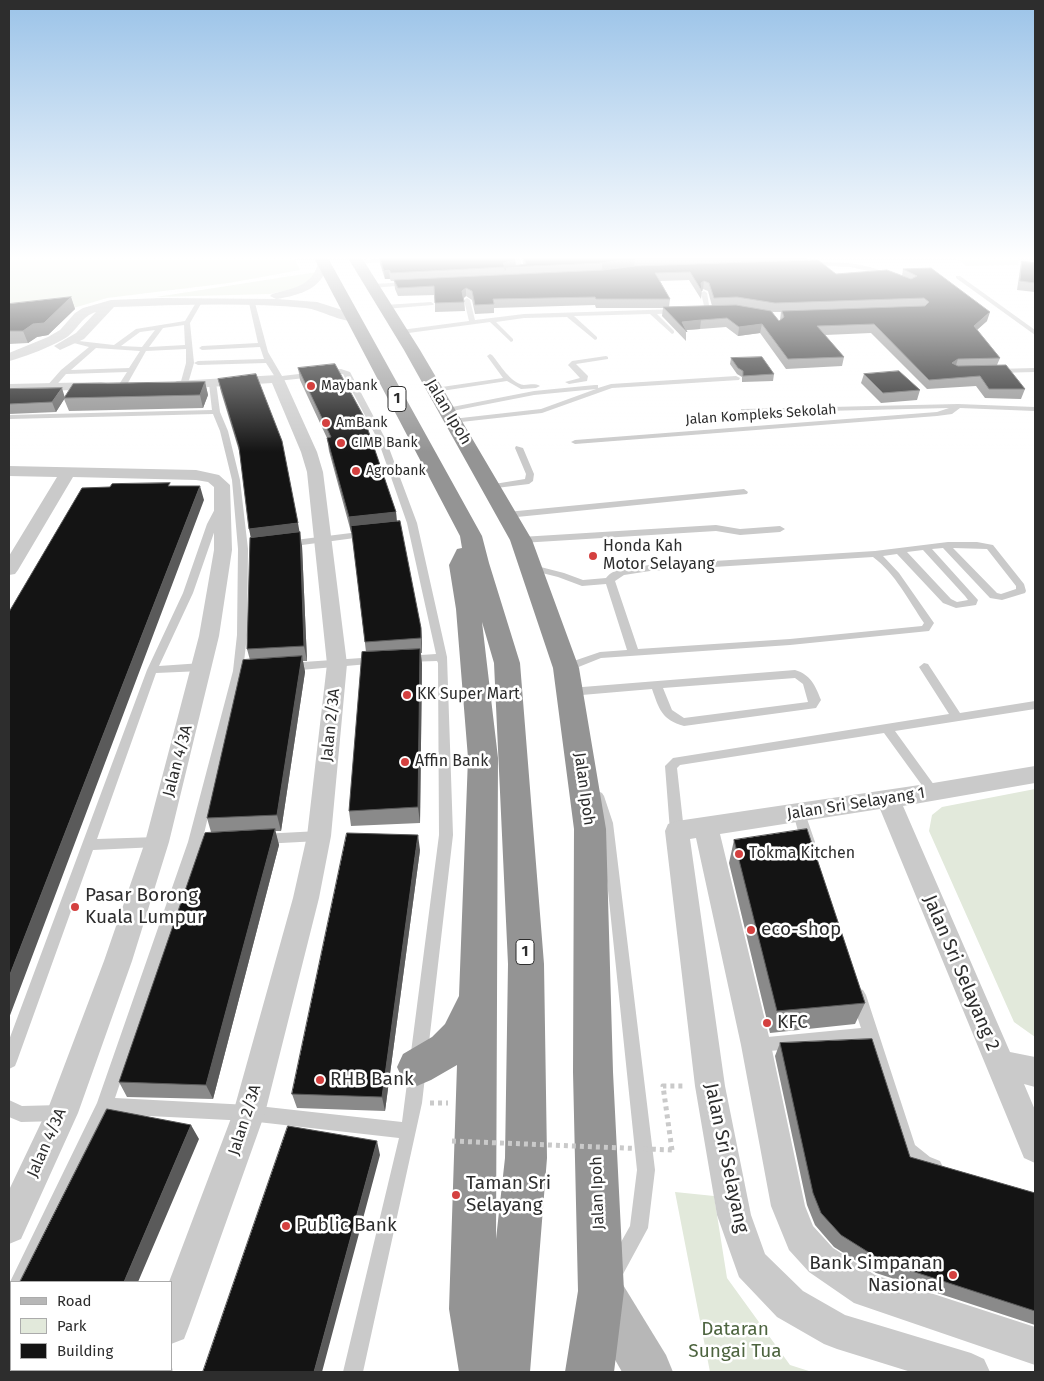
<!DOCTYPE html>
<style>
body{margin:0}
#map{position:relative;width:1044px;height:1381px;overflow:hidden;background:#fff;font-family:"Fira Sans",sans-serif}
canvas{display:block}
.frame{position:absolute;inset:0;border:10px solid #2d2d2d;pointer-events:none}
.legend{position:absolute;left:10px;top:1281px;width:162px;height:90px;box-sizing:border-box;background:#fff;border:1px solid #ababab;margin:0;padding:6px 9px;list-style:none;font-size:15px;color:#2d2d2d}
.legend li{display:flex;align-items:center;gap:10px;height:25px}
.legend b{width:25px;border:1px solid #ababab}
</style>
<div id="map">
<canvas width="1044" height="1381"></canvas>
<div class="frame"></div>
<ul class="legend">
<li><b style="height:6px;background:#b7b7b7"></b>Road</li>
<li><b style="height:14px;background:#e2e9db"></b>Park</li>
<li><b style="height:14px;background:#141414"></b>Building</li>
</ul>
</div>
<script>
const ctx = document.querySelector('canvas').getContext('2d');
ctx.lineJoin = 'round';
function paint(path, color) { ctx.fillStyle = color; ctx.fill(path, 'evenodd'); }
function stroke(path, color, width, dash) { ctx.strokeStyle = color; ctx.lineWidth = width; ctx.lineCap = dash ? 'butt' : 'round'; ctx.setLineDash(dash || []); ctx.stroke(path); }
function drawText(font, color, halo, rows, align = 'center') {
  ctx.font = font + ' "Fira Sans",sans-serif'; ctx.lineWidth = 5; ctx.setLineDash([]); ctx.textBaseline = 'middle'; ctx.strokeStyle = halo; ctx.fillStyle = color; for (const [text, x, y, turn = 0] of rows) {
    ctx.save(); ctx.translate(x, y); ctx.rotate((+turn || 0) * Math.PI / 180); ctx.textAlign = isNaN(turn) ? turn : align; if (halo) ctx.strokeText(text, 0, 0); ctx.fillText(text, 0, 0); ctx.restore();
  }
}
paint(new Path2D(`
 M9,258H294L300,270L229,283L107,298L77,307L41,312L9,310Z
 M956,258H1019L1018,265L966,266Z
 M317,272L301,287L270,294L156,297Z
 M1035,789V1037L1014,1022L929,831L932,815L942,807Z
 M675,1192L714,1196L727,1278L790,1365L812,1372H710Z`), '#e2e9db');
stroke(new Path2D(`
 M430,1103H448
 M672,1150L663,1086H686`), '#cacaca', 5, [4, 4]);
paint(new Path2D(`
 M391,258L393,261L358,264L355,262L358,260Z
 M514,258H520L523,272L501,274V272L518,270Z
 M808,262C835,262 871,261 893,278L890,280L869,271L850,267L806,265Z
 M956,276H960L1035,330V335L956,278Z
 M410,282L411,283L408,285L372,288L369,286L372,284Z
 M704,291L707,293L710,311L705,310L701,293Z
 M467,298L470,300L475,320L524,314L678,309L681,311L678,313L657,314L674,331V333L672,334L650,314L574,316L597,337V339L595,340L567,317L524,318L496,322L513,339V341L511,342L490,322L401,334L398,332L401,330L469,321L464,300Z
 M197,301L202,302L190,323L194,363L187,387L180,385L186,363V349L146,351L125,388L118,386L127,372L66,374L53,389L46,387L61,370L89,347L70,342V340L114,345L136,329L185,321ZM184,325L185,345L149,347L163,328ZM155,330L142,347L121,346L140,332ZM96,348L140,351L129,368L71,370Z
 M252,301L255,303L268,352L282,376L341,369L350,372L386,440L417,523L447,657L453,835L422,1103L363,1372H343L399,1138L249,1121L109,1114L29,1282H11V1286L10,1282L97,1103L188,842L233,671L237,635L238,549L232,480L220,431L213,414L9,419V415L212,410L209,384L216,382L220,412L228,431L240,480L248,549L247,635L243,671L202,842L115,1098L249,1105L402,1122L439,835L438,663L437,661L406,662L401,659L406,656L436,654L407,523L378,440L343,374L277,381L273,379L275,377L266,363L198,365L194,363L198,361L264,359L260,347L202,350L199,348L202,346L258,343L249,303Z
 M431,302L434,304L433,305L385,309L382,307L385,305Z
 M490,354L492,355C500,364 510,383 524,385C530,385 534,383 540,386L536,388L521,389L507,381L435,392L431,390L435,388L503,378L487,356Z
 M606,356L608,357V359L576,364L588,376L587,381L569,384L565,382L580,378L568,365L572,361Z
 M1035,368V372L995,373L991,371L995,369Z
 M736,376L740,378L739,380L612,388L542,413L452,423L448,421L452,419L541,409L596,389L534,395L447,412L443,410L447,408L534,391L595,385H598V388L611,384Z
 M958,404L1035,407V411L960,408L952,414L937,416L575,444L571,442L575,440L937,412L949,408L741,413V409H744Z
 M516,446L523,448L534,474L533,481L529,484L488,489V485L525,479L526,474L515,448Z
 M744,489L748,492L747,494L507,518L503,515L507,512Z
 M221,502L225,505L217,524L193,593L159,666L202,663L207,667L202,671L156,673L97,839L157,837L162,838L164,842L162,846L157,847L93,850L17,1061L15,1066L9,1069V1040L147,670L183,593L207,524L217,505Z
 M716,525L740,529L780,526L785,529L780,532L740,535L716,531L521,543L516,540L521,537Z
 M367,531L370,532V536L287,547L282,544L287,541Z
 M948,542H977L993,545L1024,584L1026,591L1025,593L1002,600L990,598L943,548L932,549L978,600L976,605L956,608L943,603L897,554L883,556L899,573L934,623L929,631L790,645L601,658L566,672L562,671L561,668L562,665L600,652L627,650L606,584L582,586L558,577L526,569L524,567L529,564L564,573L583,580L606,578C615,566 637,567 650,565L875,551ZM953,548L987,549L1016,586V589L1001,594L997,593ZM923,550L965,596L968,600L957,602L951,599L907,552ZM873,557C895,573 909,601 924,623L922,626L790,639L638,649L615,581L624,575L650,571Z
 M376,657L381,661L380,663L289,671L284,667L289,663Z
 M924,663L928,664L960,713L1035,701V709L895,731L937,789L939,792L937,795H929L884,733L680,765L677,768L684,831L682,835L677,836L672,835L670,831L665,766L673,758L949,714L919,667Z
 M795,670C811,675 815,685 821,700L816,708L684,726C662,720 659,709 652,689L570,696L564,692L570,688ZM795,678L803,684L808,702L684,718L672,710L663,688Z
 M598,791L602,793L604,796L613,823L655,1170L648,1228L622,1276L615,1278L608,1276L606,1269L630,1226L637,1170L601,823L592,796L594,793Z
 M799,808L804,810L805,813L815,842L813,846L808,847L803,846L801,842L793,813L794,810Z
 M319,831L324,832L326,836L324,840L319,841L262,844L257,843L255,839L257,835L262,834Z
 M858,988L863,990L866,995L915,1145L930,1157L940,1161L943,1167L940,1173L934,1176L920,1171L902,1156L865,1043L757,1052L751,1050L749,1045L751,1040L757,1038L861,1028L850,995L853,990Z
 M9,1100L22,1106L60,1105L66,1107L68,1113L66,1119L60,1121L21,1122L9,1117Z
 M11,1288V1312L9,1313V1289Z`), '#cacaca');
paint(new Path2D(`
 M323,260L328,263C323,289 300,295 277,299L317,302L358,315L360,318L358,321C345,324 321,310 306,308C245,302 176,305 114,307L84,339L60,350L54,346L76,333L96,312C82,316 78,329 67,337C53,346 25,357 9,361V353L48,337L60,330L75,313L83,308L111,300L162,298L276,299L270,296L272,294C292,288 312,287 318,263Z
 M277,375L284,379L317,452L323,472L347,664L331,836L319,898L265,1113L189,1326L184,1339L171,1344V1282H169L233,1113L293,898L307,836L327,664L307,472L301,452L272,383L177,389L170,385L177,381Z
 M101,382L106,383L108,386L106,389L9,392V384Z
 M9,466L196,470L219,475L230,485L232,550L219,636L169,842L132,961L78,1113L21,1239L9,1244V1190L49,1106L104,961L145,842L199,636L214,550V487L208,482L196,480L73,477L18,570L15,574L9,575V556L57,477L9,476Z
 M1035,766V783L903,806L1010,1052L1035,1057V1087L1024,1084L1035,1110V1163L1024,1158L880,809L720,834L771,1045L805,1206L813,1226L833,1248L875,1275L1035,1327V1365L854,1303L809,1272L789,1250L771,1206L741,1045L696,838L690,839L725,1086L751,1215L765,1254L803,1291L845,1315L971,1353L984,1359L990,1372H911L837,1349L824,1344L777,1317L739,1277L717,1215L695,1086L665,831L668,824L677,821L933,783Z
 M171,1363L173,1372H135L136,1370H171Z`), '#cacaca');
paint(new Path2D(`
 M601,1268L617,1275L666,1355L673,1372H622L585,1307L578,1291L585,1275Z`), '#b7b7b7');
paint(new Path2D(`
 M314,258H328L482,536L489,563L520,663L544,964L547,1158L530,1372H459L449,1309L457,1065L431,1080L417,1086L403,1080L397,1067L403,1054L432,1037L445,1024L459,996L468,758L456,609L449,565L457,549L462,548L460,536ZM482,622L494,663L508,964L505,1158L496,1239L498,758Z
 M348,258H362L420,350L532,540L579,668L606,829L613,1072L624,1291L614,1372H565L578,1291L573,1072L574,829L553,668L510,540L404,350Z`), '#949494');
stroke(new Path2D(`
 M452,1141L672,1150`), '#cacaca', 5, [4, 4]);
paint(new Path2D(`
 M380,258H515L516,266L523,264L522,258H807L806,260L836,274L902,276L903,269L931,268L987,321L977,330L1000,358L997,365L1025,389L1021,399L985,398L976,386L927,389L871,333L825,335L844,357L842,366L786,369L760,333L738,336L726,327L700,329L686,330V341L662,316L663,308H596L595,305L494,308V313L475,314L472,300L466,296L464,298L465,311L435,312V295L398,296L395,289L394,281H391L390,279H385L380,264ZM689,280L701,299L702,290L703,289L708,291L712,306L669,307L670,299L660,281ZM772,312H781L780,320L779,321Z
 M1022,261L1035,263V292L1017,290L1020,269Z
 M71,297L75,309L48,335L37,337L28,343L9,344V304Z
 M731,358L774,374L773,381L742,382V377L737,374L730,364Z
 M298,368L370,436L396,512L397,522L421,628L422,643V653H421L422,664L420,823L351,826L349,811L366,652L352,532H351L329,451L327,438L300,380Z
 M864,374L920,390L917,400L881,403L861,383Z
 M218,379L302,546L307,661H303L305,672L281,831H275L279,845L213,1099L127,1097L119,1082L211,832L207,818L250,660L247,649L251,538L240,454L221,392Z
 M205,382L208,395L203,408L69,411L64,399L56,412L9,414V389L65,397Z
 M734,840L865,1003L855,1024L770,1033L729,863Z
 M420,850L385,1111L297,1108L292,1094Z
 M780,1043L910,1157L1035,1193V1325L876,1273L834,1247L815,1225L807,1205L775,1056Z`), '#8a8a8a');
paint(new Path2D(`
 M635,258L634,266L602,271V263Z
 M515,260L516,267H506V270L505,271L503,263Z
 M389,270L390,279H385L384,271Z
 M704,281L703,289L702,290L701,283Z
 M466,288V296L462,299V291Z
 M71,297L75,309L48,335L37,337L28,343L23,331Z
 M990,312L987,321L971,335L974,326Z
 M701,320L700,329L686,330L682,322Z
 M762,324L760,333L738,336L739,327Z
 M958,359L955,368L952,363Z
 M205,382L208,395L203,408L200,395Z
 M62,388L65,398L56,412L52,402Z
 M200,486L204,500L9,1018V977Z
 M396,512L397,526L351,532L349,517Z
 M298,523L302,546L307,661L304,646L252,543L249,529Z
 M421,628L422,643V653L421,638Z
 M420,649L422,664L420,823L418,807Z
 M302,656L305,672L281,831L277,815Z
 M275,829L279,845L213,1099L206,1085Z
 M418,835L420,850L385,1111L382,1097Z
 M191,1125L199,1139L138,1282H124Z
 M377,1141L380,1155L322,1372H314Z
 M86,1370H102L101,1372H85Z`), '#5a5a5a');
const building = new Path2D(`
 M380,258H515V260L503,263L505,267L391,273L389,270L384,271Z
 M524,258H633L602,263L506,267L526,264Z
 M818,260L836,274L887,270L911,279L917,276L903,269L931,268L990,312L974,326L1000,358L958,359L952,363L958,366L1006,365L1025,389H989L980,376L929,380L874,324L817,326L844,357L788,359L762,324L739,327L727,318L701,320L682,322L687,332L663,307L736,305L771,311L779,321L784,317L782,311L925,306L929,302L924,298L775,303L737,297L714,298L709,283L704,281L701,283L702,291L690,272L655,273L670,299H596L595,297L493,299L494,304L475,305L472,291L466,288L462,291L464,302L435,303L434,286L398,288L394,280L603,270L635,266Z
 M1022,261L1035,263V283L1020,281Z
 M71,297L44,323L33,324L23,331H9V304Z
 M762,357L774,374L743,376V371L738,368L731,358Z
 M335,364L369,426L367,427L396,512L349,517L327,438L331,437L298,368Z
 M899,371L920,390L883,393L864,374Z
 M256,374L282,441L298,523L249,529L239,447L218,379Z
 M205,382L200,395L64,398L73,384Z
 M62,388L52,402L9,404V389Z
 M170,483L168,486H200L9,977V612L82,488L110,487L112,484Z
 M400,521L421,628V638L365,642L351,526Z
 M300,532L304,646L247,649L250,538Z
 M420,649L418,807L349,811L362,652Z
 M302,656L277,815L207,818L243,660Z
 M275,829L206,1085L119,1082L205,833Z
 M807,829L865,1003L777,1011L734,840Z
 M347,833L418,835L382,1097L292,1094Z
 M872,1039L910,1157L1035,1193V1311L884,1262L841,1235L821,1213L813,1193L780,1043Z
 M107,1109L191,1125L124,1282H20Z
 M288,1126L377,1141L314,1372H203Z
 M11,1300V1370H86L85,1372H9V1305Z`);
paint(building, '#141414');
stroke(building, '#5a5a5a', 1);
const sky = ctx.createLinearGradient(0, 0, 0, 452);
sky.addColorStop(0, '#9bc3e8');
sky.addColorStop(0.57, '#fff');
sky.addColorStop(1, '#ffffff00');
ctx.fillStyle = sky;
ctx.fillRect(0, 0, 1044, 452);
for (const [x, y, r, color] of [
 [311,386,5,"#d4403f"],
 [326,423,5,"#d4403f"],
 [341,443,5,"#d4403f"],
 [356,471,5,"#d4403f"],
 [593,556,5,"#d4403f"],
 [407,695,5,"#d4403f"],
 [405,762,5,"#d4403f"],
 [739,854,5,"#d4403f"],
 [75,907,5,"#d4403f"],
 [751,930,5,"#d4403f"],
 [767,1023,5,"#d4403f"],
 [320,1080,5,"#d4403f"],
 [456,1195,5,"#d4403f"],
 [286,1226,5,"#d4403f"],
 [953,1275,5,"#d4403f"]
]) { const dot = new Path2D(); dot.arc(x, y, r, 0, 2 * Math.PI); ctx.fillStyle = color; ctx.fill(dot); stroke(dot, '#fff', 2); }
drawText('14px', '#2d2d2d', '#fff', [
 ["Maybank",321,386],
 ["AmBank",336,423],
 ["CIMB Bank",351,443],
 ["Agrobank",366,471]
], 'left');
drawText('14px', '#2d2d2d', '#fff', [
 ["Jalan Kompleks Sekolah",761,415,-4]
]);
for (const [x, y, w] of [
 [397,399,18],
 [525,952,18]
]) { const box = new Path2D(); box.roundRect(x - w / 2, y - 12.5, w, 25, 4); ctx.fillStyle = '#fff'; ctx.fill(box); stroke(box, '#2d2d2d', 1); }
drawText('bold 15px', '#2d2d2d', null, [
 ["1",397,399],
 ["1",525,952]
]);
drawText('16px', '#2d2d2d', '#fff', [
 ["Jalan Ipoh",448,412,59],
 ["Jalan 2/3A",331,725,-84],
 ["Jalan 4/3A",178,761,-75],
 ["Jalan Ipoh",584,789,82],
 ["Jalan Sri Selayang 1",856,804,-9],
 ["Jalan 2/3A",245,1120,-72],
 ["Jalan 4/3A",47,1143,-66],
 ["Jalan Ipoh",598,1193,-92]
]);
drawText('16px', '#2d2d2d', '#fff', [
 ["Honda Kah",603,547],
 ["Motor Selayang",603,565],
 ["KK Super Mart",417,695],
 ["Affin Bank",415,762],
 ["Tokma Kitchen",749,854]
], 'left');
drawText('19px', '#2d2d2d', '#fff', [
 ["Pasar Borong",85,896],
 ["Kuala Lumpur",85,918],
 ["eco-shop",761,930],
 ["KFC",777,1023],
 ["RHB Bank",330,1080],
 ["Taman Sri",466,1184],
 ["Selayang",466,1206],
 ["Public Bank",296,1226],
 ["Bank Simpanan",943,1264,"right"],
 ["Nasional",943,1286,"right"]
], 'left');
drawText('19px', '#2d2d2d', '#fff', [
 ["Jalan Sri Selayang 2",961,973,67],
 ["Jalan Sri Selayang",726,1158,78]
]);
drawText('19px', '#4d643f', '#fff', [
 ["Dataran",735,1330],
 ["Sungai Tua",735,1352]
]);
</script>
